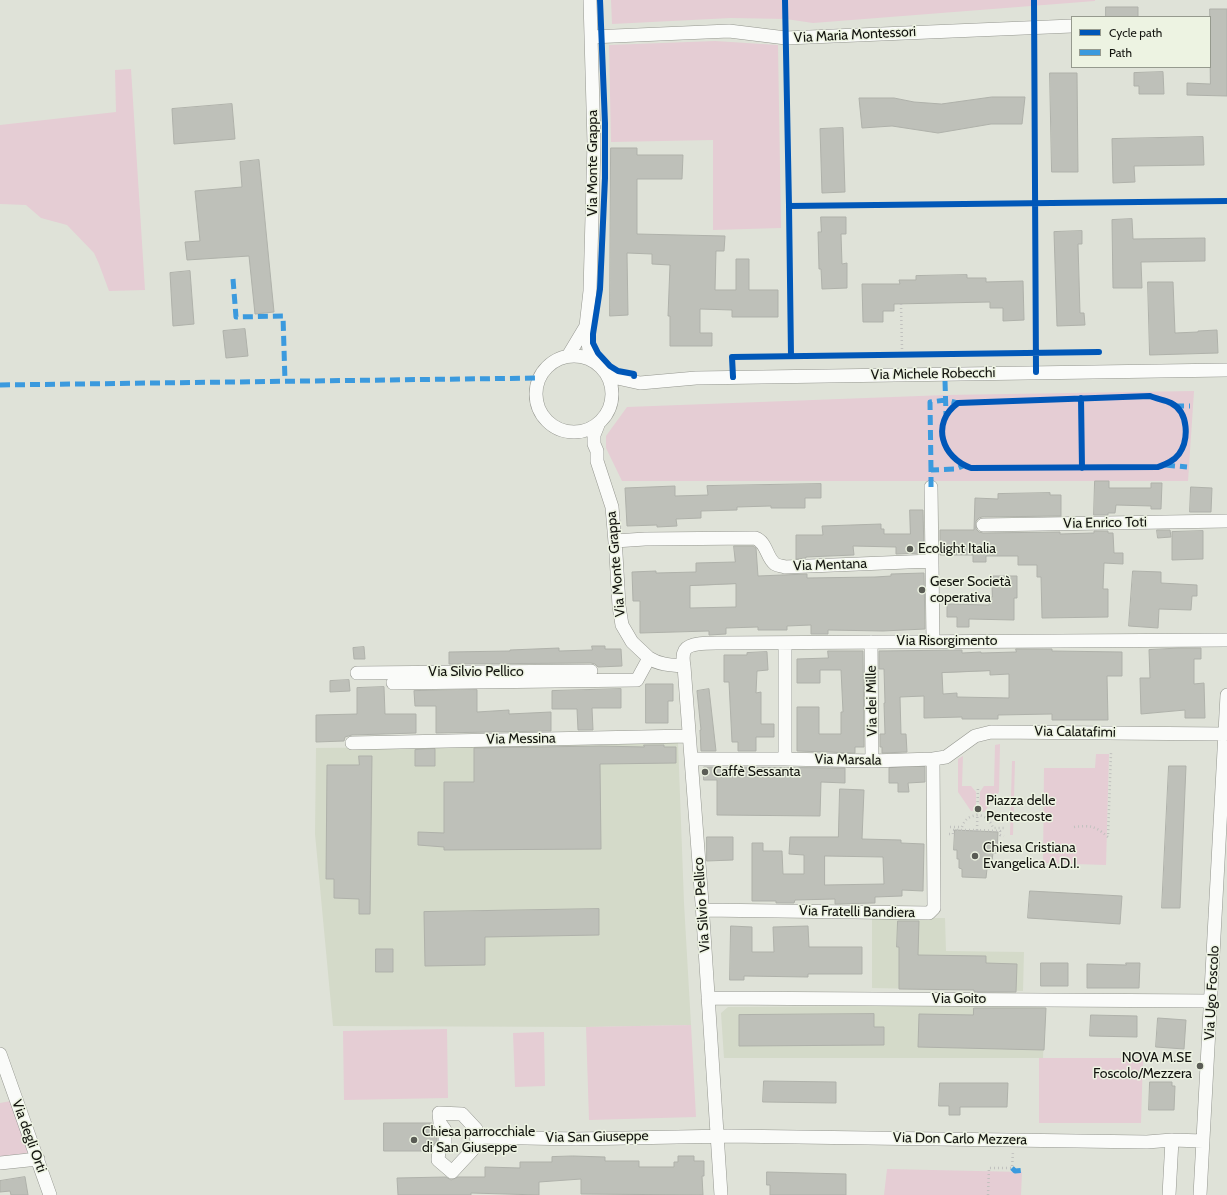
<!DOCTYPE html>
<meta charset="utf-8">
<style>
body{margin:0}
#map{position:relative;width:1227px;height:1195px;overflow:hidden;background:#dfe2d8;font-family:Cabin,sans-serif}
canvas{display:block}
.legend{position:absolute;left:1071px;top:16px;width:140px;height:52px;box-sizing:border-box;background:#edf3e2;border:1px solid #969a8e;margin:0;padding:5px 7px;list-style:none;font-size:12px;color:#13140f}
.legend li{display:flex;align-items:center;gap:8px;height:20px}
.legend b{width:20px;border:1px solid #969a8e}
</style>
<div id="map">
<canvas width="1227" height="1195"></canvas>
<ul class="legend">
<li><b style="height:5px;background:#0057b8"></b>Cycle path</li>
<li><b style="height:5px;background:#3b9ade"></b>Path</li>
</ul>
</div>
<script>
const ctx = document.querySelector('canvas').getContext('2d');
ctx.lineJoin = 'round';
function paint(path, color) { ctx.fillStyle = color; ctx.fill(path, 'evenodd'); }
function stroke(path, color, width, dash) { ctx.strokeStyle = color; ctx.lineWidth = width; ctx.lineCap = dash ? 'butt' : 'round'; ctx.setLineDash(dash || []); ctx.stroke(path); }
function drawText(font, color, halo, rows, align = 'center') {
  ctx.font = font + ' Cabin,sans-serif'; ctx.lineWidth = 3; ctx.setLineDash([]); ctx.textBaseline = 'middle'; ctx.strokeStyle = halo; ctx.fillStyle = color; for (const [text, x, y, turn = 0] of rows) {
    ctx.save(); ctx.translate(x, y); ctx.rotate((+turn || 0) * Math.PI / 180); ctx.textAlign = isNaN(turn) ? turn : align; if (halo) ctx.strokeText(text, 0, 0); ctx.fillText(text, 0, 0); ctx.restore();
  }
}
paint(new Path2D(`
 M678,742L684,903L691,1025L586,1027L333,1026L315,834L316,748L600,745Z
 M872,918H945L946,951L1024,952L1023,991L872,988Z
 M974,1005L1045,1007L1043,1058H724L721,1013L728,1007Z`), '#d4dac9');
paint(new Path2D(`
 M611,0H1095V1L813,23L786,19L731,18L612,24Z
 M715,41L778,45L781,228L713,230V140L611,142L609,45Z
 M131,69L145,290L109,291L99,264L94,253L67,225L41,218L26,205L0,204V125L116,112L115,70Z
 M1194,391L1188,481H622L606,448V436L627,407L946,395Z
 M1000,744L999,792L984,812L979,810L980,792L984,786H994L995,745Z
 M1096,754H1109L1106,865L1043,863L1044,768H1095Z
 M963,756L962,786H971L976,792V810L971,811L958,792V759Z
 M1012,761H1015L1013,835H1010Z
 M691,1025L696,1117L589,1120L586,1027Z
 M447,1029L448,1098L344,1100L343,1031Z
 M544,1032L545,1086L515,1087L513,1033Z
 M1039,1058H1143L1141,1123H1039Z
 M11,1101L28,1153L0,1157V1103Z
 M887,1169L1022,1172L1021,1195H884Z`), '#e5cdd4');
const building = new Path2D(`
 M1106,7H1138V17H1106Z
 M1210,9H1227V96L1187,95V83L1210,84Z
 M1163,72L1164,94H1139V86H1134V73Z
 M1050,73H1077L1078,172H1052Z
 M992,97H1025L1022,124H991L938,133L892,126L862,128L859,98H894L914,102L941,104Z
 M232,104L235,139L174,144L172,109Z
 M843,128L845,192L822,193L820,129Z
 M1203,137L1204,165L1134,166L1135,182L1113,183L1112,139Z
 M611,148H637V155H683L682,179H637V234L725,236L724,251H716L715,290H736V259H749V290H778V317H732V310L700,309V333H712V346H670V316H668L670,265L652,264V254L627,253L628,315L610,316Z
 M259,160L274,312L255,314L249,256L187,260L185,242L200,241L195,191L242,187L240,162Z
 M821,217H846V234H841L842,264L847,263V288L822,289L821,269H819L818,232H821Z
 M1132,219L1133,239L1205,238V261L1141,262L1142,288H1113L1112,220Z
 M1082,231V244H1078L1080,313H1084L1085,325L1057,326L1054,232Z
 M190,271L194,324L173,326L170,273Z
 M967,275V278H986V282L1023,281L1024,320L1003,321V308H990V302L894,304V311H883V322H863L862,284H900L899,280H916V276Z
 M1148,282H1173L1175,333L1198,332V331L1217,330L1218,353L1150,355Z
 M245,329L248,356L226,358L223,331Z
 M1095,481H1109V488H1151V483H1162L1161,509H1151V506L1116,505L1115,513H1108V515H1094Z
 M821,484V498H805V508H771V506L737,507V510L701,511V518L676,519L677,526L657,527V525L627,526L625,488L675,486V496L708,495L707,486Z
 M1191,487L1212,488L1211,512H1190Z
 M1050,493V495H1061V516L982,517L979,518L976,521V529L979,532L983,533L1060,532V534L1094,533V531H1108V533H1113L1114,553H1123V564L1104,563L1103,589H1108V617L1042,618L1041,577H1037V565H1018V556H986V562H973V555H940V530H974L975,498L998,499V494Z
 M910,510H923L924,553L896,554V547L853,546L854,555L806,557V558L796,559V535H823L822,526L881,524V529H884V534H910Z
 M1157,530H1170L1171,537L1158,538Z
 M1203,531V559L1172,560V532Z
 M734,546H753L756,548L758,576L807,574V578L875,577L891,576V574L924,573L925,629L883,631L828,630V634H811V625L787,626V630H758V627L726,628V634L709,635V631L640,633V601H633L632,572L656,571V573L696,572V563L735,562ZM736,584V607L690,608V586Z
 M1133,571L1161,572V583L1197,585V596H1192L1191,610L1159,609L1158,628L1129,626Z
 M992,576H1017V598H1014V620L969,619V627H957V617H947V604L989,605L990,597H992Z
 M592,646H605V649H621L622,666L598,667L595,664L591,663L449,664V652L510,651V650L559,648V651L592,650Z
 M364,647L365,659H354L353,648Z
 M1180,648H1201V659H1194V684L1204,683L1205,718H1185V710L1141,714L1140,678H1150L1149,650Z
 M1016,649H1052V651L1122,652V676H1107L1108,720H1052V714L998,715V719H962V717L924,718V696L900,697L901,734H906L907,752L882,753V747H880V734H885L884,703H885L884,669H879V651L962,650V653L981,652V653L1016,652ZM990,671V675L1009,674V698L957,697V693L943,694L942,673Z
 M828,651H863L864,747H855V753L797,751V707H819V734H841V712H843L841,670H820V683H797V659L828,658Z
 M767,652L768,670L757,671L756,693L761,692V724H774V737H756V751H738V742H732L729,682H724V655H747V653Z
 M349,680L350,691L330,692V681Z
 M646,684H673V701H668V723H646Z
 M384,687L385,714H416V733L352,735L345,737L344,741L316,742V715L357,714V688Z
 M621,689V708H592L593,730H578L577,709H552V691Z
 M709,689L716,751H701L700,730H701L697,691Z
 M477,690V712L509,710V714L551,712V731L436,733V706H415L414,691Z
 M644,745H664V747H676V763L600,764L601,849L444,850V847L418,845V832L444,833V782H474V748L600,746L644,747Z
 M435,749V766H415V750Z
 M359,756H372L370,914H359V899L334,898V879H326L327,765H359Z
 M1169,766H1186L1180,908H1162Z
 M704,767H718V769L733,767L845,768V783L821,782L820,816L717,815V780H704Z
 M925,767V782L908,783L909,792H898V783H889V768Z
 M840,789L864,790L862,839L901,840V843L924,844L923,891L902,890V896L875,897V903L835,904V899L795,900L794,903H776V901H752V843H763V851H782L783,874H804V855L789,854L790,837H838ZM825,856L883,857L884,884L825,885Z
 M955,830L998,832L997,853H993L991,869H987L986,878L962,877V869L959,868V859H957V850H954Z
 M707,837H733V860L707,861Z
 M1030,891L1122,896L1120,924L1028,918Z
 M599,909V935L485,937V965L425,966L424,912Z
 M898,921H919L918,955L986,956V963L1017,964L1016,992H974V990L899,989V947H897Z
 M731,926L752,927V952H774L773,927L808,926L809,947H862V974H808V977L744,976V980H730Z
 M376,949H393V972H376Z
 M1041,963H1068V986H1041Z
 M1126,963H1140L1139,988H1087V964L1126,965Z
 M974,1008H1046L1044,1050L918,1047L919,1014L973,1015Z
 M874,1014V1027H884V1045L739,1046V1015Z
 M1091,1015L1137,1016V1037L1090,1036Z
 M1158,1018L1186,1020L1184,1049L1156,1047Z
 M764,1081L836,1082V1103L763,1102Z
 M1150,1082H1172V1086H1175L1174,1110H1149Z
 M940,1083H1008L1007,1107H960V1115H949V1106H939Z
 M384,1123H432L437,1133V1141L433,1145L431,1151H384Z
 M573,1156L605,1157V1161H639V1167H674V1162H678V1156H694V1161H704V1176H702L703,1195L581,1194V1179L539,1182V1195L471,1193V1195H398L397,1178L446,1177L451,1180L458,1177H485V1167L520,1168V1162H552V1157Z
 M767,1172L846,1174V1195H770V1185H767Z
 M25,1177L28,1195H11L10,1191L0,1192V1181Z`);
paint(building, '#bec0b9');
stroke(building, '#afb1aa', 1);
const minor = new Path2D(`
 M590,0L594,143L590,291L586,326L589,350L593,361
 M591,37L729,31L786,38L1072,26
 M536 394a38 38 0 1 1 76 0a38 38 0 1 1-76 0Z
 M568,356L586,326
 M608,376L640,383L696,378L1227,370
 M598,425L594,435V444L597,451V461L612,507L616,554L619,606L622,625L632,642L649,658
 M931,487L933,641
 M983,525L1227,521
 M615,541L645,539L755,538C767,542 766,557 775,564C778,566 782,566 785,567L932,561
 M871,642L872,761
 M785,643V759
 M357,673L591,671
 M393,683L637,680L649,658C660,665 671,665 684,666
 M352,743L689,736
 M691,759H785L872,761L933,759L946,757L975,736L991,732L1225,734
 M703,910L929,913L934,908L933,759
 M708,998L1211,1001
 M0,1054L50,1195
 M439,1113L462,1114L476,1129L477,1145L452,1172L438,1160L439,1150L445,1144V1130L440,1123Z
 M477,1137L576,1139L728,1136L1147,1142L1172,1140L1203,1141
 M0,1163L38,1159
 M721,1195L702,903L684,666C683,660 682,655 685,650C690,642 713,643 722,643L1227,640
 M1169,1195L1172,1140
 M1200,1195L1227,695`);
stroke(minor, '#94968f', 14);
stroke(new Path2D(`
 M901,304L902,349
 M851,353V356
 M902,353V355
 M950,827H962C965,819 969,816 978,815C986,816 990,820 993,828H1004
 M1074,827C1091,825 1095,826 1108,837L1111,753
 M977,831V830L1000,831V835L1004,836
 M949,834H953V830H977L978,786
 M988,1195L989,1168H1012L1013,1152H1014`), '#c0c1be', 2.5, [1, 3]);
stroke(minor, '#fafbf9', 13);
stroke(new Path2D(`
 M233,279L236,317L283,316L285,381
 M945,381L946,414
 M0,385L539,378
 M1174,406H1190
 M1165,465L1187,467
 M931,470L930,402L946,400L958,403
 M931,487V470L956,469L963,466
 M1012,1168L1015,1171L1025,1170`), '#3b9ade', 5, [10, 5]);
stroke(new Path2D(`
 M600,0L605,123V178L600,289L593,334V343L598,353L610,366L618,371L634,374V376
 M785,0L789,206L1227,201
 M1034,0L1036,372
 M789,206L791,356
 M733,377L732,357L1099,352
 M1150,396C1157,399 1165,400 1171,403C1189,412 1189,440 1179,454C1174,461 1166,464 1158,467L971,468C942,458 930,423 958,403Z
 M1081,398L1082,468`), '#0057b8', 6);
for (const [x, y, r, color] of [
 [910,549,4,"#5a5c55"],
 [922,590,4,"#5a5c55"],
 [705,772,4,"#5a5c55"],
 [978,809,4,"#5a5c55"],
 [975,856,4,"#5a5c55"],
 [1200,1066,4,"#5a5c55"],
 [414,1140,4,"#5a5c55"]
]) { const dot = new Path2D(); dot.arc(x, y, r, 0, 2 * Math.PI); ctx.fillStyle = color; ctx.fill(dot); stroke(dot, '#edf3e2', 1.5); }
drawText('14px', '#13140f', '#edf3e2', [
 ["Via Maria Montessori",855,35,-3],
 ["Via Monte Grappa",593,163,-90],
 ["Via Michele Robecchi",933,374,-1],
 ["Via Enrico Toti",1105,523,-1],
 ["Via Monte Grappa",616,564,-95],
 ["Via Mentana",830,565,-2],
 ["Via Risorgimento",947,641],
 ["Via Silvio Pellico",476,672],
 ["Via dei Mille",872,701,-91],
 ["Via Calatafimi",1075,732,1],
 ["Via Messina",521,739,-1],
 ["Via Marsala",848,760,1],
 ["Via Silvio Pellico",702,905,-94],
 ["Via Fratelli Bandiera",857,912,1],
 ["Via Ugo Foscolo",1212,993,-87],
 ["Via Goito",959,999],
 ["Via degli Orti",29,1136,70],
 ["Via San Giuseppe",597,1137,-1],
 ["Via Don Carlo Mezzera",960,1139,1]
]);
drawText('14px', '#13140f', '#edf3e2', [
 ["Ecolight Italia",918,549],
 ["Geser Società",930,582],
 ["coperativa",930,598],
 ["Caffè Sessanta",713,772],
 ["Piazza delle",986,801],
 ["Pentecoste",986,817],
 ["Chiesa Cristiana",983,848],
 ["Evangelica A.D.I.",983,864],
 ["NOVA M.SE",1192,1058,"right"],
 ["Foscolo/Mezzera",1192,1074,"right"],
 ["Chiesa parrocchiale",422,1132],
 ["di San Giuseppe",422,1148]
], 'left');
</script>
